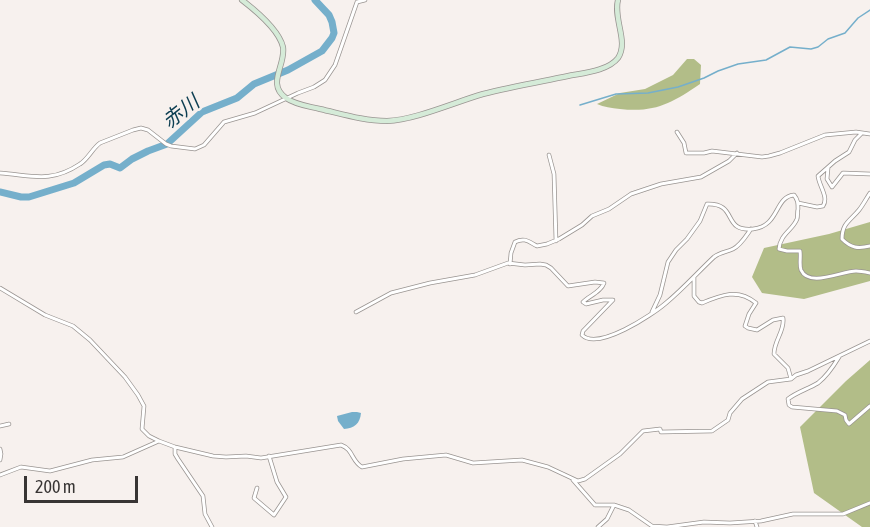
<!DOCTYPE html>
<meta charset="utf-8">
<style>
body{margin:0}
#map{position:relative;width:870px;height:527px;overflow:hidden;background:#f7f1ee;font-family:"Asap Condensed",sans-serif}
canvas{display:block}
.scale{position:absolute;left:24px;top:476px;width:114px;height:27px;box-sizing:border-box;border:3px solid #383534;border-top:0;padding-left:8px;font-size:18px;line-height:21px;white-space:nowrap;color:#383534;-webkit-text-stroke:4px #f7f1ee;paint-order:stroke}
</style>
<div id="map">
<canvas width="870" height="527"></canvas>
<div class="scale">200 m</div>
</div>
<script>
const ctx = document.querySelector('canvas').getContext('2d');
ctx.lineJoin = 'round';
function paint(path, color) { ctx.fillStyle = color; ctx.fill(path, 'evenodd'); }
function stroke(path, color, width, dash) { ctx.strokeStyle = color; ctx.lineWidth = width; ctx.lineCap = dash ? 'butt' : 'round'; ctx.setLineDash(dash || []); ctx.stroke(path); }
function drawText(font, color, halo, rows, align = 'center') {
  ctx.font = font + ' "Asap Condensed","Noto Sans JP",sans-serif'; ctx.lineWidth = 5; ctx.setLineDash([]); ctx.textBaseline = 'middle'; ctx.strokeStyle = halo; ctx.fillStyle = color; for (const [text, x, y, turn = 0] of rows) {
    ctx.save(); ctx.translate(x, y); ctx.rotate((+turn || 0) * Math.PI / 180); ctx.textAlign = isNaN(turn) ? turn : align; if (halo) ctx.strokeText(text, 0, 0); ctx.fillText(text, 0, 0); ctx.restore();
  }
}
paint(new Path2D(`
 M687,59H694L701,65L700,84C672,103 655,113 620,109C611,108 604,107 597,104L620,93L645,89L673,75Z
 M870,222V281L804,299L762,293L752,277L764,248L829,234Z
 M870,360V527H862L814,493L800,427L846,381Z`), '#b2bd88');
paint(new Path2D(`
 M352,412H357L361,413C360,424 354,428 344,429L338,421L337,416Z`), '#75afcb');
stroke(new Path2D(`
 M580,105L616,94L648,93L678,87L704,78L718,71L738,64L766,60L790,47L811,49L818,47L828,39L845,33L858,18L870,10`), '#75afcb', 1.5);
stroke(new Path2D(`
 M0,192L21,197H29L74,183L104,165L110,164L120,168L132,159L148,151L167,144L202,112L237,98L254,84L288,70L322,51L332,38L334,33L332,22L329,15L315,0`), '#75afcb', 7);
const street = new Path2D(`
 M677,132L684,143L686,153H704L712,151L762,157L769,156L780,153L825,135L856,132L870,134
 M549,155L554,174L556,241
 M828,168L827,179L832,187L843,173L870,174
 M0,173C31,175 50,184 80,164C88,159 92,149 100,143L133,130L141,128L148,130L166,144L171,146L195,149L204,145L224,122L255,113L298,93L314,87L325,80L335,65L357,2L365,0
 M870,193C866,199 863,205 859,210C850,221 842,223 842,239C851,248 858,249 870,246
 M798,203L817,207L823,206C829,197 819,186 818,176L835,161L849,152L855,140L861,134
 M510,264L511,253L515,242C525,237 529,242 537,246L547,244L559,239L582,225L592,216L609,209L631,194L661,184L701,177L729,161L737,153
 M694,277V296L699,302L702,303C721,295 738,288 756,303L749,314L745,326L748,328L757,330L773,320L783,318C785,331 774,340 774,354L788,368L791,379
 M0,288L45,315L73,326L90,340L125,377L138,395L144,406L142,429L149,436L159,441
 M356,312L391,293L430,283L475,275L508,263L525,265L540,264L546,265L551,268L568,286L595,282L604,283C601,292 589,296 583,302L586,304L603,300H613L583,331L582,335C598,351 652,315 666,303C683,289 698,272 714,257C720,252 727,252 733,249C741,245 746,236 751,229
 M652,312L660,295L668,262L676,250L687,239L700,221L707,204C739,203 721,232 753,229C780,226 774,197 794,195C798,200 798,203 798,209C797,213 798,216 797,219C793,230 780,234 779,249L787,251H800C801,257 799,265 801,270C809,288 842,271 856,271C860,271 865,272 870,273
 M839,357C833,367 827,376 818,383C808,389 797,392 788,399L789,405L792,407L837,411L845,415L846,420L849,424L870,406
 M0,426L9,424
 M175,447V454L178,459L203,496L205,514L212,527
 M0,449L1,454L0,460
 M0,475L21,467L50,471L92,460L123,457L159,441L175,447L213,456L226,457L246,456L261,458L341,445C353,449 352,462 362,467L403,459L446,455L473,463L522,460L548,467L578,481L585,479L620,454L643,431L660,429L661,432L712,431L728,420L730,413L742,399L768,382L791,379L796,375L808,371L870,341
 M573,480L595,505H614L629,510L652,526L667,527
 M257,488L254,498L274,515L286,497L277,482L269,456
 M755,521L757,527
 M598,527L607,519L614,505
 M667,527L704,522L730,523L761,521L793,514H843L870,503`);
const secondary = new Path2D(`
 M242,0C255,10 279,30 283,47C286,65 266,84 286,98C296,105 308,106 320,109C342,114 364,121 387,121C415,120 455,102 483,94C511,87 539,82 568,76C583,73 608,71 618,58C629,42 613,19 618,0`);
stroke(street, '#999491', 4.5);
stroke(secondary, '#999491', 6);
stroke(street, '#fff', 3);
stroke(secondary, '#d5ebd8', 4.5);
drawText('italic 20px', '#0c3e52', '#f7f1ee', [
 ["赤川",181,112,-38]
]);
</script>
